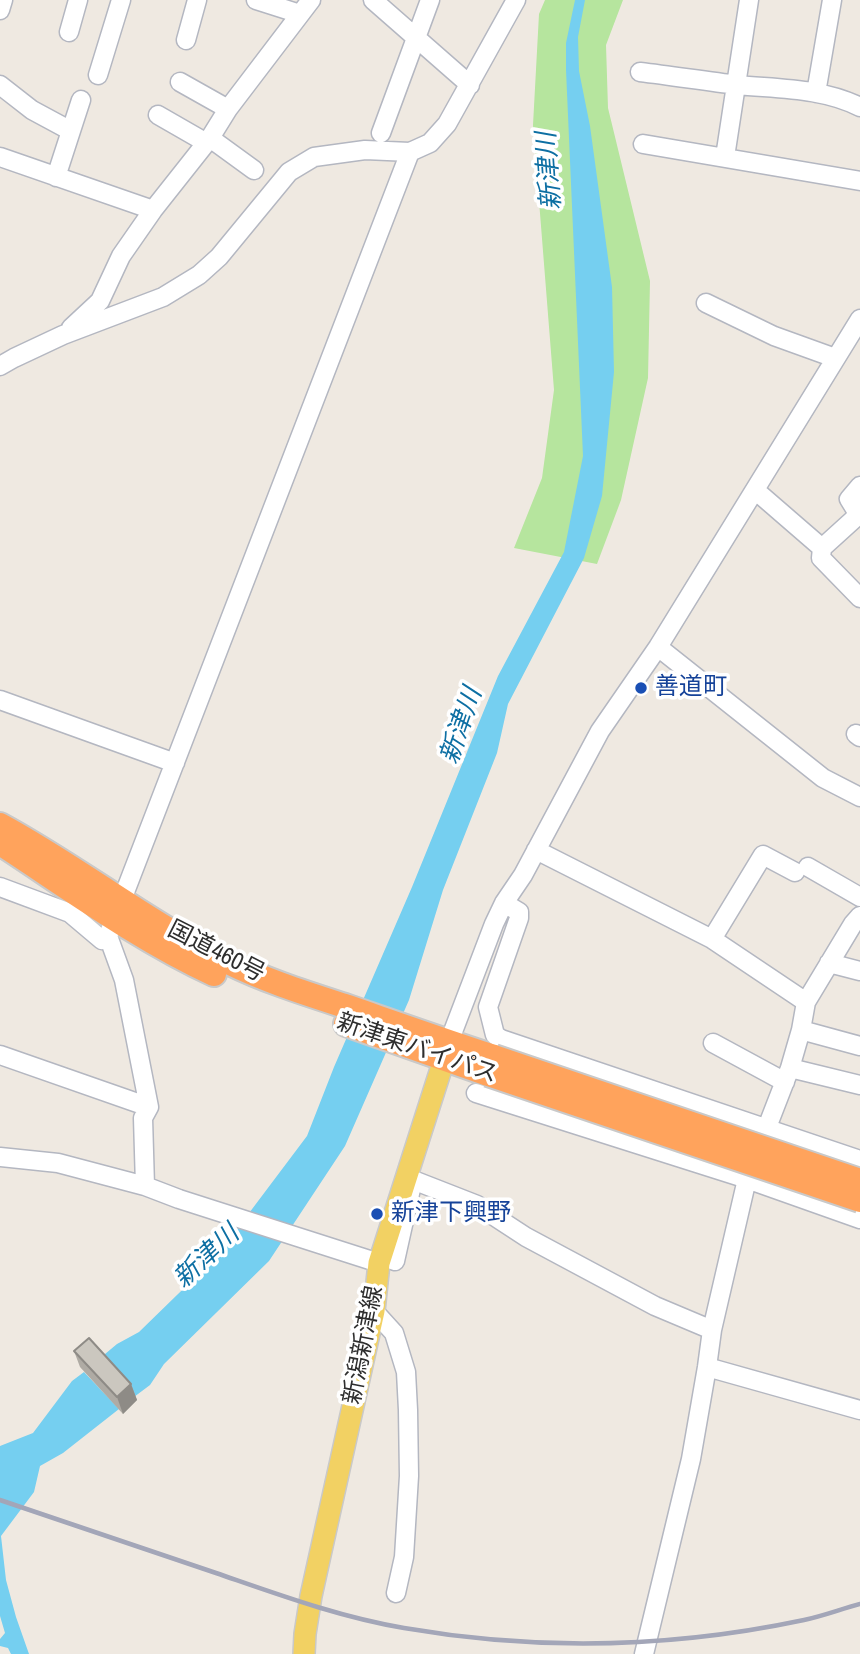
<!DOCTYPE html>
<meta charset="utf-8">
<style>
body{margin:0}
canvas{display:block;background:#efe9e1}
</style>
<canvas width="860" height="1654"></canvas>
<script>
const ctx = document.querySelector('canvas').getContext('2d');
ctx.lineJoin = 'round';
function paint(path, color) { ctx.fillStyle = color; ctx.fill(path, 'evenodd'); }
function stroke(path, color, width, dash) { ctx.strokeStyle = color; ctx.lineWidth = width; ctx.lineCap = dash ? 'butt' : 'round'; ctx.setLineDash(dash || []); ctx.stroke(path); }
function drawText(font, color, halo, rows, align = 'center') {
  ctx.font = font + ' "Archivo Narrow","Noto Sans JP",sans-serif'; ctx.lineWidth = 7; ctx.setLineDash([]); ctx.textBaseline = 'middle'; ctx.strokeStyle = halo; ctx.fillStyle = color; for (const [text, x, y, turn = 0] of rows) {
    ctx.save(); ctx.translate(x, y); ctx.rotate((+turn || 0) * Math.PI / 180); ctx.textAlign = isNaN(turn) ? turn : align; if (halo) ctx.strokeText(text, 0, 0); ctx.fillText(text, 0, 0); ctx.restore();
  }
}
paint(new Path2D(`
 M545,0H623L606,45L608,108L650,281L648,378L621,500L597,564L514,548L542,478L554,390L533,125L539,14Z`), '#b6e59e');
paint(new Path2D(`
 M575,0H585L578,37L579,71L590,126L612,287L614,372L602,496L584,558L508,704L497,753L443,890L409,1000L345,1146L269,1261L164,1364L150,1385L134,1397L99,1359L117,1344L139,1332L216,1257L307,1136L334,1067L412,887L498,676L564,552L583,456L566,70V43Z
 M84,1372L119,1409L63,1453L40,1466L34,1492L1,1536L6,1580L16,1617L29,1654H11L8,1648L0,1646V1639L5,1633L0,1616V1446L33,1433L72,1381Z`), '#75cff0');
const minor = new Path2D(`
 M256,0L300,14
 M373,0L470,85
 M0,10L3,0
 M69,32L78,0
 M186,40L197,0
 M640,72C673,76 705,81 738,85C778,89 823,88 860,107
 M98,75L121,0
 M180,82L228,109
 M0,85L32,110L71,131
 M816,93L832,0
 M158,115L205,142
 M381,133L430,0
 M210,138L254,170
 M643,144L860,181
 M0,157L153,210
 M725,157L749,0
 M56,177L81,100
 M706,303L774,336L835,358
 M71,328L100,301L121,256L153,210L210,138L228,109L311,0
 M0,366L14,358L63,335L163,297L199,275L219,257L289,172L314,157L365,150L410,152L430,143L447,124L516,0
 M755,490L822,548L821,558L860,598
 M822,548L854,519L857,512L849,499L860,486
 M658,647L823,778L860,797
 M0,700L175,763
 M856,734L860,737
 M536,850L712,939L806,1002
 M808,867L860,897
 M0,887L70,913L102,940L108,936
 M504,903L519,912V918L488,1007L495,1035L501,1039L860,1160
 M712,939L763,855L795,872
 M829,963L860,971
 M801,1030L860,1046
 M449,1042L494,924L504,903L523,875L600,731L658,647L860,319
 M713,1043L785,1082
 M0,1055L149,1107
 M790,1068L860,1085
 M476,1093L747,1179L860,1219
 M0,1157L58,1163L145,1186L179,1199L379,1263
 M145,1186L143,1118L149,1107L124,980L108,936L410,152
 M381,1256L395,1261L413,1180L477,1205L526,1237L655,1306L712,1330
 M374,1311L394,1333L406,1372L408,1410L409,1476L404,1557L396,1593
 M707,1367L860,1410
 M644,1654L691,1459L707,1367L712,1330L747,1179L790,1068L801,1030L806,1002L853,924L860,916`);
const major = new Path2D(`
 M304,1654L305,1634L311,1596L374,1311L379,1263L449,1044`);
const highway = new Path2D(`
 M0,825C78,867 148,924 228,962C266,981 308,994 348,1007C397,1024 445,1041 494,1057
 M0,843C69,888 140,940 214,974
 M346,1024L488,1074`);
stroke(minor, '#b4b7c1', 21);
stroke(major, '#c9c9c9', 24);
stroke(highway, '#c9c9c9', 28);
stroke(minor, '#fff', 18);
stroke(major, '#f2d163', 21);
stroke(highway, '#ffa35c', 24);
stroke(new Path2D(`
 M0,1500C72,1524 144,1549 216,1573C277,1594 339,1617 404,1628C537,1651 672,1648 804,1620C823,1616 841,1609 860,1604`), '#a3a6b8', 4.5);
const highwayBridge = new Path2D(`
 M494,1057L860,1181
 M488,1074L860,1200`);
stroke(highwayBridge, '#c9c9c9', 28, []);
stroke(highwayBridge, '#ffa35c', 24);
paint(new Path2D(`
 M74,1351L131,1384L137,1400L123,1414L80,1367Z`), '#afaba4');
paint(new Path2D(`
 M131,1384L137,1400L123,1414L117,1397Z`), '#8e8b86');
const building = new Path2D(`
 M89,1338L131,1384L117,1397L74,1351Z`);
paint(building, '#cbc7bf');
stroke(building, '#8e8b86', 2);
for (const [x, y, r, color] of [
 [641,688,7,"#1a4fb4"],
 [377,1214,7,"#1a4fb4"]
]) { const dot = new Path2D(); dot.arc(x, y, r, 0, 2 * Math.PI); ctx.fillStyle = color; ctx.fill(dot); stroke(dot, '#fff', 2.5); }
drawText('24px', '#164399', '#fff', [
 ["善道町",655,688],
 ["新津下興野",391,1214]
], 'left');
drawText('24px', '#2e2e2e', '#fff', [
 ["国道460号",216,952,27],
 ["新津東バイパス",417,1049,19],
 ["新潟新津線",364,1345,-79]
]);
drawText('italic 26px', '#0d6fa3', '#fff', [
 ["新津川",550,171,-94],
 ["新津川",462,726,-71],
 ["新津川",207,1257,-43]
]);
</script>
